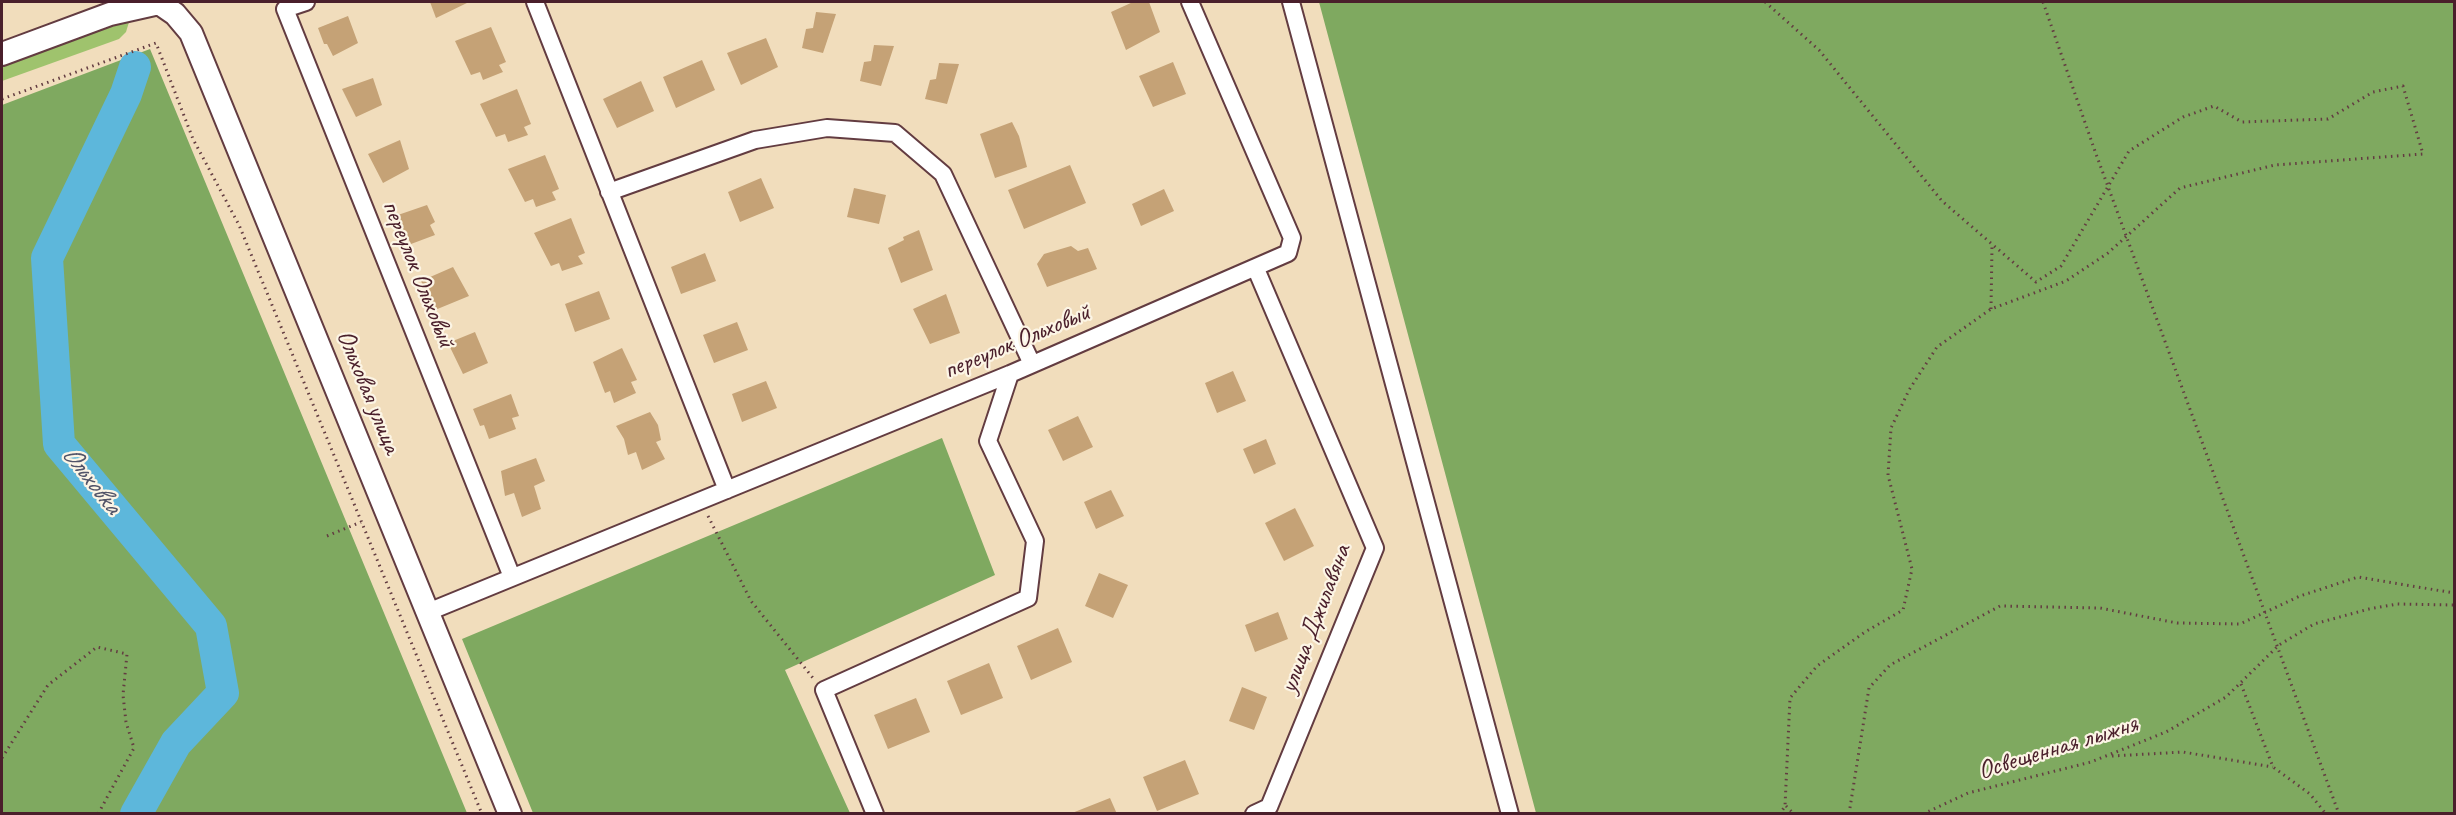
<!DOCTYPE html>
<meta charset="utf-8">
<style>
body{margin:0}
#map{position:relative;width:2456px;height:815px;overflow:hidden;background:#f1ddbc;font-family:Caveat,sans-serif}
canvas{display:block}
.frame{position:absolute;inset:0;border:3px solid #4a1f2b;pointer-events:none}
</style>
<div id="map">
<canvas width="2456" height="815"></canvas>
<div class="frame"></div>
</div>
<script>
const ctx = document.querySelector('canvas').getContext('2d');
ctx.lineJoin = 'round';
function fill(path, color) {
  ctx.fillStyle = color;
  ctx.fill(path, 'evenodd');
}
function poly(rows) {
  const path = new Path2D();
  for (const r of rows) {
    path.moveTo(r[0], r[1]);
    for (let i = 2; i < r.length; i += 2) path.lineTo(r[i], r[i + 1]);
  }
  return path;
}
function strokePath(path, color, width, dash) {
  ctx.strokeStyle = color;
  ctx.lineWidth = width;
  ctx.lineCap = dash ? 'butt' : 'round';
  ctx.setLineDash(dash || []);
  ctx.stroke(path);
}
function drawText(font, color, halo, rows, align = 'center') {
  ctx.font = font + ' Caveat,sans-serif';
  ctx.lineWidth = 4.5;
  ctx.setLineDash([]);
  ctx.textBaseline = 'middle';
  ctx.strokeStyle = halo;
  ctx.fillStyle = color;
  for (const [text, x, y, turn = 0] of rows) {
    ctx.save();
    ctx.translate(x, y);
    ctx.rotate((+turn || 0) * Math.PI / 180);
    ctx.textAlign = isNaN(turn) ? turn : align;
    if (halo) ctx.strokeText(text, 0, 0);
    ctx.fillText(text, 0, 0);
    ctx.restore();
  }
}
const green = poly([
 [126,17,129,22,126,32,119,39,2,81,2,62]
]);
const forest = poly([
 [1319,2,2454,2,2454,813,1536,813],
 [150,49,467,813,2,813,2,105],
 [942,438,995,575,785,670,850,813,533,813,462,639]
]);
const river = poly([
 [135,67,126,94,47,258,59,444,211,626,223,693,176,743,136,814]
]);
const building = poly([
 [430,2,469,2,436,18],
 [1133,2,1149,2,1160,32,1126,50,1111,12],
 [816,12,836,14,823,53,802,48,806,29,813,28],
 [348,16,358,43,333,56,327,44,324,44,318,28],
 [491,27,506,62,499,65,503,72,483,80,480,72,471,75,455,41],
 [766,38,778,67,741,85,727,53],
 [874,45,894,46,881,86,860,81,864,62,871,61],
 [702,60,715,90,676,108,663,77],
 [1173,62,1186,94,1153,107,1139,76],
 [939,63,959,64,947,104,925,99,930,80,936,79],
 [373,78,382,105,356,117,342,89],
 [641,81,654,111,617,128,603,99],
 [517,89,531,124,524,127,528,135,508,142,505,134,496,137,480,104],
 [1012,122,1019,136,1027,167,995,178,980,134],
 [400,140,409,169,383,183,368,154],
 [545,155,559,189,552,192,556,200,536,207,533,199,525,202,508,169],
 [1070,165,1086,203,1024,229,1008,190],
 [761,178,774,208,740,222,728,192],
 [854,188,886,195,879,224,847,217],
 [1164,189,1174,211,1141,226,1132,204],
 [427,205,435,222,430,225,435,235,411,244,406,234,401,234,395,216],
 [571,218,585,253,578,256,583,264,562,271,559,263,551,266,534,233],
 [919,230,933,270,901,283,888,248,904,240,903,237],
 [1071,246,1078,251,1088,248,1097,269,1047,287,1037,264,1044,254],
 [705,253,716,281,681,294,671,267],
 [453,267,469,296,435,310,421,281],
 [599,291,610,319,575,332,565,304],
 [946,294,960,333,930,344,913,309],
 [737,322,748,350,714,363,703,335],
 [475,332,488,363,463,374,448,343],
 [622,348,637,380,631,382,636,393,614,403,610,391,605,393,593,362],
 [1233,371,1246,401,1217,413,1205,383],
 [766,381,777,408,742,422,732,394],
 [511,394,519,416,512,418,516,429,489,439,484,425,480,426,473,409],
 [650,412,658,425,661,440,656,442,665,459,642,470,636,452,628,455,624,439,616,426],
 [1078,416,1093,447,1063,461,1048,430],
 [1266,439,1276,464,1254,474,1243,449],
 [536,458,545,481,534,486,541,509,522,517,514,493,505,496,501,471],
 [1111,490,1124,516,1096,529,1084,502],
 [1295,508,1314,546,1284,561,1265,523],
 [1099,573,1128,585,1113,618,1085,606],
 [1278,612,1288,639,1255,652,1245,625],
 [1058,628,1072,662,1031,680,1017,646],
 [989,663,1003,698,961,715,947,681],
 [1242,687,1267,697,1254,730,1229,721],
 [916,698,930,732,888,749,874,715],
 [1185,760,1199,794,1157,811,1143,777],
 [1110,798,1117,814,1072,814,1072,813]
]);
const path = poly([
 [1765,2,1819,50,1942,201,2036,282,2061,266,2129,151,2183,117,2214,106,2242,122,2328,119,2373,92,2403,86,2423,154,2275,165,2180,188,2108,253,2066,281,1991,309,1937,347,1909,390,1891,428,1888,475,1912,569,1903,610,1865,632,1817,666,1790,698,1785,806,1780,814],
 [2043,2,2096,154,2339,814],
 [2,99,156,43,193,139,239,225,482,814],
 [1991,309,1992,246],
 [708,516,751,601,813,678],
 [327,536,361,522],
 [2241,684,2273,767,2310,794,2326,814],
 [2112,756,2183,752,2273,767],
 [2,758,48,685,97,647,127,654,123,695,126,722,134,748,98,814],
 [1786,806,1794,814],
 [1849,814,1869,688,1890,665,2000,606,2100,608,2177,623,2240,624,2300,596,2358,577,2454,593],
 [1923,814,1968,793,2091,762,2166,732,2226,697,2279,645,2314,624,2369,609,2397,604,2454,605]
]);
const minor = poly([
 [306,2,285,9,512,577],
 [535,2,727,490],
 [1291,2,1510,814],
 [609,192,755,140,827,128,895,133,943,174,1032,364],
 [428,612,1010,374,1288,253,1292,238,1190,2],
 [875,814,824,690,1028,598,1035,541,988,441,1010,374],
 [1254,814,1269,807,1375,548,1256,269]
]);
const secondary = poly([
 [2,54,110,14,159,3,175,14,191,33,510,814]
]);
const streetNames = [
 ["переулок Ольховый",418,274,68],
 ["переулок Ольховый",1017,342,-23],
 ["Ольховая улица",368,392,68],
 ["улица Джилавяна",1316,619,-69],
 ["Освещенная лыжня",2058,748,-17]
];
const waterNames = [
 ["Ольховка",91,480,52]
];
fill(green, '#9fc36d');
fill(forest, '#7fa960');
strokePath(river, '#5db7db', 32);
fill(building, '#c5a276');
strokePath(minor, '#633c41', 20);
strokePath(secondary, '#633c41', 26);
strokePath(path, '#633c41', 3, [1.5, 4.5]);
strokePath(minor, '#fff', 16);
strokePath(secondary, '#fff', 22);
drawText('26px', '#4a1f2b', '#fcf5e5', streetNames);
drawText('italic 27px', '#515469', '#fcf5e5', waterNames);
</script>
